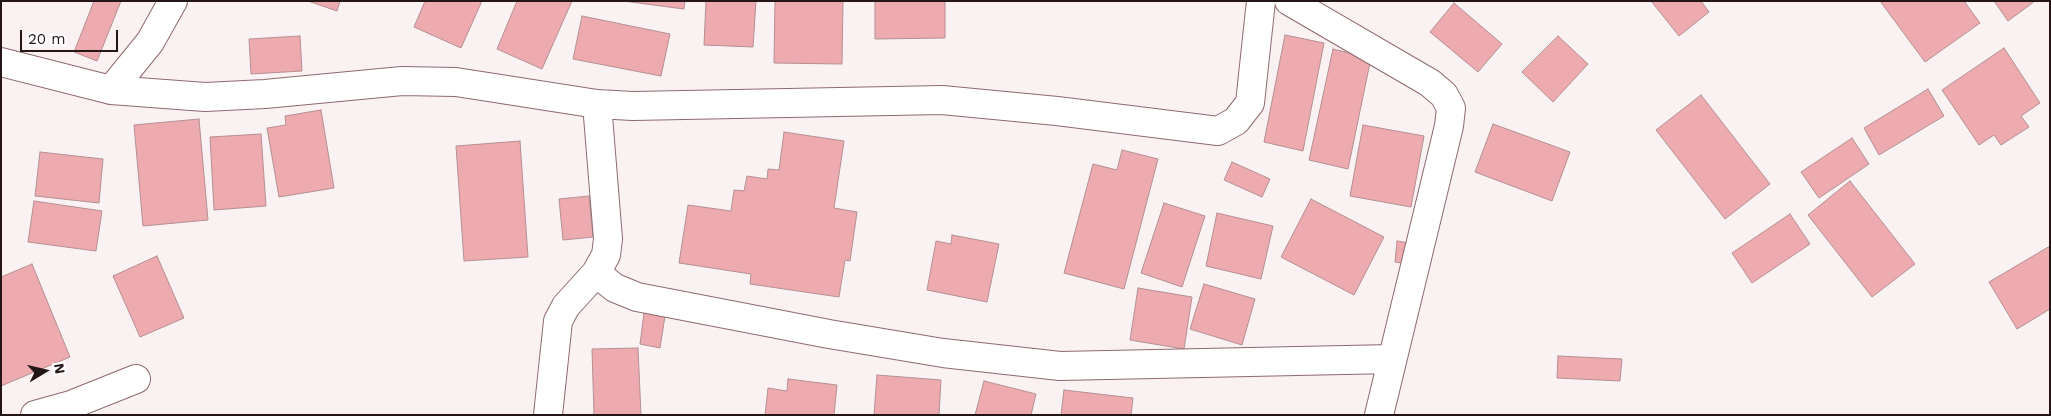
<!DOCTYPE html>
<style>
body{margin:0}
#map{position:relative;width:2051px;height:416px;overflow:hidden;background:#faf2f2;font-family:"Work Sans",sans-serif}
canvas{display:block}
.frame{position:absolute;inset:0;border:2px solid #241617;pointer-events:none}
.north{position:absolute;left:20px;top:346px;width:50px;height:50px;-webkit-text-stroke:4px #fff;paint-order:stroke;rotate:81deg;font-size:14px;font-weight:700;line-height:20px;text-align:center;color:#241617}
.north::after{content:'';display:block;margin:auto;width:18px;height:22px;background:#241617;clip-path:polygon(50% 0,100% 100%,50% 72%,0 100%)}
.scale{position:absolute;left:20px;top:30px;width:98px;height:22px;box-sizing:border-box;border:2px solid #241617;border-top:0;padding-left:6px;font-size:15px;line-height:18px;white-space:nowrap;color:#241617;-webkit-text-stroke:4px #fff;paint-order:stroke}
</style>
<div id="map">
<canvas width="2051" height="416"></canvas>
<div class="frame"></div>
<div class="north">N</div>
<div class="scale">20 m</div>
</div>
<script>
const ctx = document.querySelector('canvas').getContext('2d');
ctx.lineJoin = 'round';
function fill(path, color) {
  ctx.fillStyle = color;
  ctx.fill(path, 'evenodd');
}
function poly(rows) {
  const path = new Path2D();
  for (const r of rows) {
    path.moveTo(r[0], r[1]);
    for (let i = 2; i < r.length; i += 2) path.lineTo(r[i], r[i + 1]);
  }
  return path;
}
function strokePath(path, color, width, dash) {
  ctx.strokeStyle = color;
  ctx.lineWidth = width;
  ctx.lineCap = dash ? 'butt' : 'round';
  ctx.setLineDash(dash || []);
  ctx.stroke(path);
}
const building = poly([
 [94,1,121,1,97,61,74,52,94,1],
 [308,1,340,1,337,11,308,1],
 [425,1,482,1,461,48,414,27,425,1],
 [517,1,572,1,542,69,497,49,517,1],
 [623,1,685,1,684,9,623,1],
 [706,1,756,1,753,47,704,45,706,1],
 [775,1,843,1,842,64,774,63,775,1],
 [875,1,945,1,945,38,875,39,875,1],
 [1651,1,1701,1,1709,12,1679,36,1651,1],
 [1880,1,1964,1,1980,23,1925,62,1880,1],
 [1994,1,2035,1,2008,21,1994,1],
 [1454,3,1502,44,1478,72,1430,32,1454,3],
 [582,16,670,34,661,76,573,59,582,16],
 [1285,35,1324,43,1303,151,1264,142,1285,35],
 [300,36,302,71,251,74,249,39,300,36],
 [1558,36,1588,64,1553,102,1522,72,1558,36],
 [2004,48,2040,103,2021,116,2029,127,2001,145,1994,135,1979,145,1942,90,2004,48],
 [1333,49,1371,58,1348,169,1309,160,1333,49],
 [1928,89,1944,116,1879,155,1864,128,1928,89],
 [1701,95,1770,184,1725,219,1656,130,1701,95],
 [321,110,334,188,279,197,267,128,286,125,285,116,321,110],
 [199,119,208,220,143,226,134,125,199,119],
 [1493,124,1570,152,1552,201,1475,172,1493,124],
 [1363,125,1424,136,1411,207,1350,196,1363,125],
 [784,132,844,141,834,208,857,212,850,261,845,260,839,297,750,284,751,274,679,263,688,205,731,211,734,190,744,191,747,176,767,179,768,169,779,170,784,132],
 [261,134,266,206,214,210,210,137,261,134],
 [1852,138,1869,164,1819,198,1801,172,1852,138],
 [520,141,528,257,464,261,456,146,520,141],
 [1122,150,1158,159,1124,289,1064,273,1093,164,1117,170,1122,150],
 [40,152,103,159,99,203,35,196,40,152],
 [1232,162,1270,179,1262,197,1224,180,1232,162],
 [1850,181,1915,264,1872,297,1808,215,1850,181],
 [589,196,593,237,563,240,559,199,589,196],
 [1311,199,1384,237,1354,295,1281,257,1311,199],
 [34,201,102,211,96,251,28,242,34,201],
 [1164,203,1205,216,1182,287,1141,273,1164,203],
 [1217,213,1273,226,1261,279,1206,266,1217,213],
 [1790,214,1810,244,1752,283,1732,253,1790,214],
 [952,235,999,244,987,302,927,290,936,241,951,244,952,235],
 [1397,241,1416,244,1413,265,1395,262,1397,241],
 [2050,246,2050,309,2017,329,1989,282,2050,246],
 [157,256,184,318,140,337,113,276,157,256],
 [32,264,70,357,1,386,1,277,32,264],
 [1204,284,1255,299,1242,345,1190,329,1204,284],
 [1138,288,1192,297,1184,349,1130,340,1138,288],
 [644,313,665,316,660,348,640,344,644,313],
 [638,348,641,415,594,415,592,349,638,348],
 [1558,356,1622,359,1620,381,1557,378,1558,356],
 [877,375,941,380,939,415,874,415,877,375],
 [788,379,837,385,834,415,765,415,768,388,787,391,788,379],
 [984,381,1036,394,1031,415,975,415,984,381],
 [1064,390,1133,398,1131,415,1061,415,1064,390]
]);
const street = poly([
 [1289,1,1430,83,1444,95,1451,108,1449,126,1379,415],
 [1,62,111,90,205,97,265,94,402,81,456,82,597,104,633,106,942,100,1057,111,1218,131,1236,121,1250,103,1261,1],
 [111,90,150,42,173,1],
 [596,273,615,288,637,297,829,334,943,353,1060,366,1392,359],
 [35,415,71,405,136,379],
 [548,415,558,321,566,306,596,273,606,255,608,239,597,104]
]);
fill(building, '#edaaaf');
strokePath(building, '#b48f92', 1);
strokePath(street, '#8d6a6d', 30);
strokePath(street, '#fff', 28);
</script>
